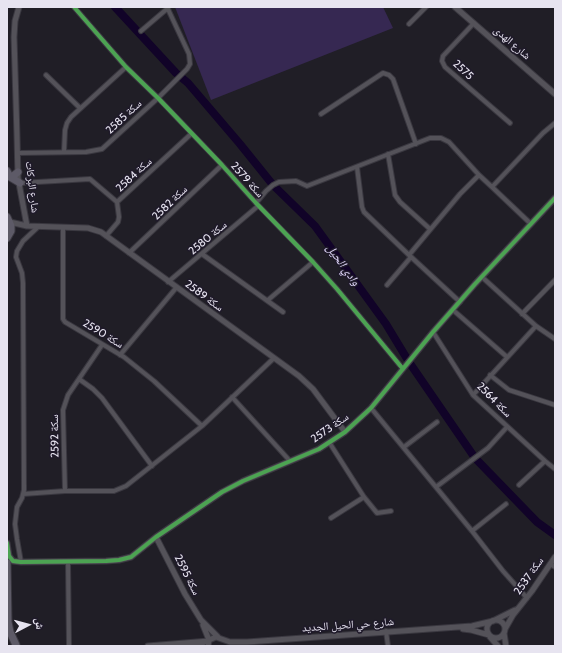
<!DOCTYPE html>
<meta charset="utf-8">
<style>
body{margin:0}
#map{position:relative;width:562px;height:653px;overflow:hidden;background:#201e26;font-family:Cabin,"Noto Naskh Arabic",sans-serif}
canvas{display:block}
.frame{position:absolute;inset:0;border:8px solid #e7e4f0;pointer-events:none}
.north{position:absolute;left:8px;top:605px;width:40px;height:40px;-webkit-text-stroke:3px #1f1a2a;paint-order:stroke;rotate:84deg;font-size:11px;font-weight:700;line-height:16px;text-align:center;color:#e7e4f0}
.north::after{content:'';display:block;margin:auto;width:14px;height:18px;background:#e7e4f0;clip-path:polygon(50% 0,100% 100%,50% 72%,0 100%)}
</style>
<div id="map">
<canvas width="562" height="653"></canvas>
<div class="frame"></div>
<div class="north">ش</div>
</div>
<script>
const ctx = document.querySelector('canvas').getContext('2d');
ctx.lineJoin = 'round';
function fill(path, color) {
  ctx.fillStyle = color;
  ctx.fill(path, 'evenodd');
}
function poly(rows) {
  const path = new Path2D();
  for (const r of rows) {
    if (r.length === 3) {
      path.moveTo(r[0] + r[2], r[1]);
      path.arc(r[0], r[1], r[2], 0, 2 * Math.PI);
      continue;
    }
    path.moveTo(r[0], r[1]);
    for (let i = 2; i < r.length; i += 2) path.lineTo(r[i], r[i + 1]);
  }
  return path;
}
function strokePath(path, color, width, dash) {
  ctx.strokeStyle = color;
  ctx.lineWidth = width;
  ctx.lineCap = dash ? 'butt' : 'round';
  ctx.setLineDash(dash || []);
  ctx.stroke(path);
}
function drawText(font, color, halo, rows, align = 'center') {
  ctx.font = font + ' Cabin,"Noto Naskh Arabic",sans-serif';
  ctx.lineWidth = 3;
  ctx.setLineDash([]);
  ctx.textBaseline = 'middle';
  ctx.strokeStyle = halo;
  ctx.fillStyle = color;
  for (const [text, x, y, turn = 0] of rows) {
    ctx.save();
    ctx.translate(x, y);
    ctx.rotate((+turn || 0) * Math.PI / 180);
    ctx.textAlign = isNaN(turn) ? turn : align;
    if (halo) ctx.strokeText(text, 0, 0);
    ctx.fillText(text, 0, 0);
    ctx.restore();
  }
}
const green = poly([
 [175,7,383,7,393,28,211,100]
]);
const river = poly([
 [115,7,176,73,188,83,240,144,273,185,315,226,386,324,409,362,475,458,537,522,555,535]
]);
const minor = poly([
 [74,7,126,67,158,98,222,165,256,203,313,262,337,289,403,369],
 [474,23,443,56,442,61,445,67,510,123],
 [409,24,426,7],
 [141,31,168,8],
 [46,75,80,108],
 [321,114,383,73,389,75,393,79,416,144],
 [64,152,65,130,67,123,71,117,126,67],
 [18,153,86,152,102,149,158,98,187,69,190,64,189,54,167,7],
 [388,154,395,195,400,202,430,229],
 [357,167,362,207,364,212,409,255,460,302],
 [20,183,90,179,117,202],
 [492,187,543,133,555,123],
 [256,203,266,191,273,185,279,182,296,181,307,186,430,138,441,138,449,142,479,175],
 [63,227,63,319,65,322,124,357,154,381,202,426],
 [106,236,118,222,119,217,117,202,191,134],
 [129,253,222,165],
 [202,254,283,312],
 [409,255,460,194,479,175,492,187,531,224],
 [482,277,536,326,555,339],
 [168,282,258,206],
 [387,285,411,257],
 [268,300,313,262],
 [453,310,507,357],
 [522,314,555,280],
 [433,332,473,395,545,461,555,469],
 [120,355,176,288],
 [490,375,509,390,555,405],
 [79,379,93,389,102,398,152,466],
 [473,395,536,326],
 [232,397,290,461],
 [371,408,472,531,503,571,527,598],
 [329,442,364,497,377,513,391,511],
 [404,447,437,422],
 [519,485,545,461],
 [436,487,488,448,507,427],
 [65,491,63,410,68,395,102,345],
 [23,494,65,491,114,491,126,486,202,426,274,358],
 [331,518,364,497],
 [472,531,506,504],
 [68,561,69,646],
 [21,562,17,539,15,524,17,507,22,498,24,490,23,283,22,273,16,257,17,251,23,241,39,226],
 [550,564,555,567],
 [386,631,388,646]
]);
const tertiary = poly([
 [19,7,15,21,14,37,17,136,18,178,27,226],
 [455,7,555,94],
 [10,222,27,226,88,228,101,232,299,376,313,389,345,432],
 [156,537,185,594,201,620,218,637],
 [7,543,9,556,13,561,21,562,106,561,119,560,131,557,156,537,222,492,243,481,319,449,345,432,371,408,433,332,475,284,555,198],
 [495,620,515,610],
 [496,629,9],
 [203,625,209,640],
 [463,629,471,630,489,635],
 [505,629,513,615,532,591,555,557],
 [504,633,506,646],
 [490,637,498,646],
 [194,643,203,646],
 [148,646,209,641],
 [208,646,209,640,216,637,230,642,247,642,472,626,493,621]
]);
const primary = poly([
 [7,171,10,177,20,183],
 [10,176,13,176,18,172],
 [7,217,11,226,11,231,7,238],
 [7,563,8,622,10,632,16,645]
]);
const cycleway = poly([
 [74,7,126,67,158,98,222,165,256,203,313,262,337,289,403,369],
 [7,543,9,556,13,561,21,562,106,561,119,560,131,557,156,537,222,492,243,481,319,449,345,432,371,408,433,332,475,284,555,198]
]);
const streetNames = [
 ["شارع الهدى",512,43,41],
 ["2575",463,70,43],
 ["سكة 2585",124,117,-43],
 ["سكة 2584",134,175,-43],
 ["سكة 2579",247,180,48],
 ["شارع البركات",32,187,83],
 ["سكة 2582",170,203,-44],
 ["سكة 2580",208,238,-40],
 ["سكة 2589",204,296,36],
 ["سكة 2590",103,334,31],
 ["سكة 2564",494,400,45],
 ["سكة 2573",330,428,-35],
 ["سكة 2592",55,436,-91],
 ["سكة 2595",187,575,63],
 ["سكة 2537",529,576,-55],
 ["شارع حي الحيل الجديد",348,625,-4]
];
const waterNames = [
 ["وادي الحيل",343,265,54]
];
fill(green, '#362852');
strokePath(river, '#110328', 8);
strokePath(minor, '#3a3840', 6);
strokePath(tertiary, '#3a3840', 7);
strokePath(primary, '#3a3840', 9);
strokePath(minor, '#545259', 4);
strokePath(tertiary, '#545259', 5);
strokePath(primary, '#5d5a67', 7);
strokePath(cycleway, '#4ca352', 4);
drawText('11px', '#e7e4f0', '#1f1a2a', streetNames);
drawText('italic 12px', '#e2d9fb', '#1f1a2a', waterNames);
</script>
